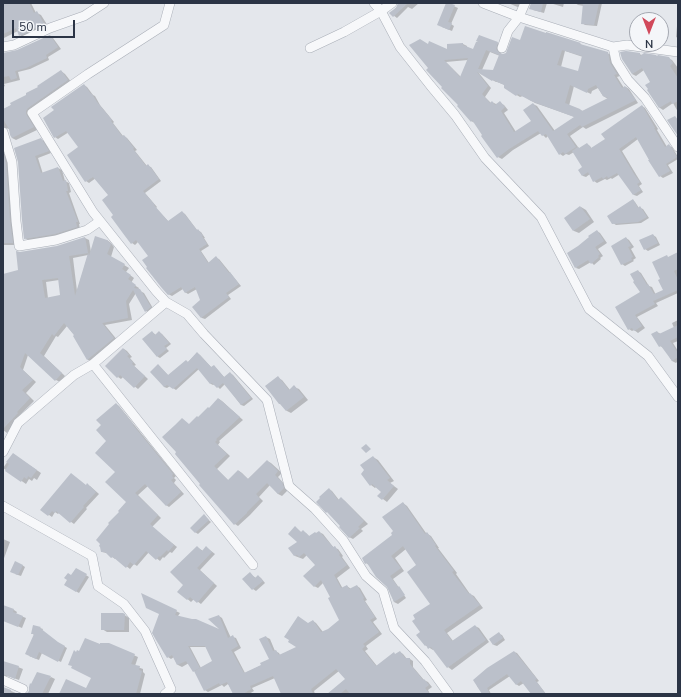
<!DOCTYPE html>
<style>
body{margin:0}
#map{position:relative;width:681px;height:697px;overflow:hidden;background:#e4e7ec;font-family:"Nunito Sans",sans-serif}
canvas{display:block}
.frame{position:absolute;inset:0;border:4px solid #2b3445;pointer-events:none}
.north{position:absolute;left:629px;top:12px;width:40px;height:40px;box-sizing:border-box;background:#f4f6f9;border:1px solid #a4a8b1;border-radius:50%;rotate:180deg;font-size:11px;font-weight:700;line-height:16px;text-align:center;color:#2b3445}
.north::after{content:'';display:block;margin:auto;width:14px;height:18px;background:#d1495b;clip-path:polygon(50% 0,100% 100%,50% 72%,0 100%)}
.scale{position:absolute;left:12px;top:20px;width:63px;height:18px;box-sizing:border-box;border:2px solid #2b3445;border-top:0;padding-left:5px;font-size:12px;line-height:14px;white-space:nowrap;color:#2b3445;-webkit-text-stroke:3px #f4f6f9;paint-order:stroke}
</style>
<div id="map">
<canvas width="681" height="697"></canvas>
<div class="frame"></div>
<div class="north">N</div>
<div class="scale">50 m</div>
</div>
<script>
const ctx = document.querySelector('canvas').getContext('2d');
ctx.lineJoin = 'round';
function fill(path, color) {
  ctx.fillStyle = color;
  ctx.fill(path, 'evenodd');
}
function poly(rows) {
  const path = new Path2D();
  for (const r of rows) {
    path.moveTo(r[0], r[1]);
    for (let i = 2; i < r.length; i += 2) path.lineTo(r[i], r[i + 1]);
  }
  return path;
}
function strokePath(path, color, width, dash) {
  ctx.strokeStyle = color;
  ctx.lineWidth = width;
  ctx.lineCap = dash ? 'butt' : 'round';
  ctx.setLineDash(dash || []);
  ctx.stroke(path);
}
const shadow = poly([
 [3,3,31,3,36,13,37,13,41,15,48,26,24,38,20,35,18,31,4,38,3,38],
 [399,3,419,3,412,9,408,7,397,18,390,13,398,6],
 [447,3,458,8,451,24,454,26,452,31,442,27],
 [508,3,523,3,520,8],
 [532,3,547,3,544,13,533,10],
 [550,3,564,3,563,7],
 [575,3,602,3,597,26,585,25,582,23,584,6,578,5],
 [677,26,678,26,678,38,676,37],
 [661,27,663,28,662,39,661,39],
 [547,33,580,44,584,46,607,53,611,55,614,65,620,76,617,77,624,88,626,87,629,89,638,103,586,129,583,127,570,136,578,147,580,149,587,144,590,146,592,149,606,139,642,106,645,108,658,129,657,130,667,147,669,146,672,147,678,157,678,159,668,165,673,173,663,178,660,176,638,139,622,151,637,176,642,184,639,186,643,192,637,196,634,195,620,174,612,179,611,178,607,180,605,179,597,183,594,181,590,174,586,177,583,176,579,170,583,167,574,152,569,155,566,154,563,156,560,154,548,136,546,138,541,133,513,150,502,159,498,157,475,123,471,121,429,68,429,45,448,50,448,45,463,44,467,46,467,48,474,51,497,43,501,45,500,52,502,55,506,54,520,41],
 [565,51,583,57,579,72,561,67],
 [490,52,500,56,494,71,482,70],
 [468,60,461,77,446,62],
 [478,72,496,82,497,82,505,85,505,88,520,97,523,96,535,103,575,117,555,131,537,106,533,104,533,122,516,132,504,113,508,110,504,105,500,103,496,104,492,102,491,103,485,97,491,88],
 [574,86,591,94,592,91,598,88,603,96,608,99,583,111,569,106],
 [50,36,53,38,61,49,48,57,49,60,30,69,18,72,20,80,4,84,5,86,3,87,3,54,16,52],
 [639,54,642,55,668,58,672,60,678,68,678,112,673,103,663,110,660,108,648,90,651,83,644,70,636,76,632,74],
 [61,71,65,74,72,83,33,110,37,130,16,140,12,138,9,129,6,128,3,130,3,110,40,87],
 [84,85,87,87,93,95,95,96,100,105,114,122,113,123,123,136,124,136,127,138,137,150,135,151,147,166,151,167,161,181,145,193,157,207,156,208,169,222,182,212,185,214,197,230,201,232,205,238,204,238,209,246,201,251,209,263,216,258,219,259,241,286,228,295,231,299,205,319,202,318,193,307,201,301,197,289,188,294,185,292,183,289,172,296,168,294,150,256,138,242,135,245,132,243,115,216,109,195,96,178,89,183,86,181,80,148,69,132,58,139,55,137],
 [40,139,44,141,51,153,38,158,43,174,58,168,62,170,65,181,69,183,71,192,69,193,80,224,79,224,80,229,58,236,28,240,25,238,19,161],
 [3,153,7,155,16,245,3,245],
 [633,200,635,202,639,208,640,208,643,209,649,218,641,223,616,225,613,223],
 [581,207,586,210,594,222,579,233,574,231,565,218],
 [597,231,600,233,607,243,598,249,603,256,600,258,601,259,594,265,591,262,579,269,576,268,590,237],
 [653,235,656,237,660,245,648,251,645,249],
 [85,238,89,240,91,252,107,240,111,243,114,247,111,257,129,268,126,272,134,278,131,283,139,288,138,290,144,293,154,310,150,313,146,311,136,293,129,304,132,320,105,325,118,341,92,362,88,360,74,336,75,336,67,326,58,337,56,336,44,356,65,376,60,382,56,380,28,355,23,370,36,382,26,393,34,401,20,415,7,433,3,430,3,275,19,271,20,253,57,247],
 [88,255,77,291,73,258],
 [59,280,61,296,48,298,46,282],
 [626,238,629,240,634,247,631,249,636,258,633,260,634,261,625,266,622,264],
 [678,253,678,293,656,303,658,306,637,317,645,328,638,333,634,330,632,331,629,329,641,293,638,271,641,273,649,286,652,287,656,295,665,290,669,258],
 [678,320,678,341,673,343,678,351,678,361,676,363,672,361,664,348,660,346,657,332,661,334,674,328,672,323],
 [152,332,156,335,159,332,162,334,171,344,166,348,169,351,160,358,158,357],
 [124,349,127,351,132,357,130,358,136,365,134,366,148,379,138,389,123,377,121,379,118,377],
 [197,353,200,355,212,368,216,368,225,378,230,373,233,375,253,399,244,406,241,405,225,384,220,389,215,384,213,385,211,384,199,369,176,390,170,386,167,388,164,387,158,365,169,376,188,362],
 [278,378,282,380,290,390,294,387,299,389,308,400,291,413,287,411,282,405],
 [219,399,222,401,243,420,219,441,220,442,218,445,230,456,217,469,229,481,239,471,242,473,248,479,267,461,271,463,282,473,278,477,285,485,287,491,282,496,278,494,270,485,259,497,263,501,250,515,238,526,235,524,201,484,190,425,210,409],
 [116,404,119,406,136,427,176,476,174,478,176,480,174,483,184,494,169,507,166,505,148,486,138,495,161,518,152,527,177,547,172,553,170,552,164,558,163,557,160,561,149,552,137,566,134,564,130,569,116,558,115,559,107,553,106,553,102,552,120,512,127,502,116,472,108,441],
 [13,454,41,473,37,480,34,478,32,481,29,479,26,484,3,468],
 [373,457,378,460,394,481,390,483,398,489,387,502,379,496,382,492,376,487,375,488,371,485],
 [86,486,90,486,99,494,86,508,87,509,74,524,59,513,58,514,55,512,52,517,42,510],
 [329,489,332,491,339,500,341,498,345,501,368,524,361,529,363,531,353,539,349,537],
 [403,503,407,506,426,533,431,536,439,548,438,548,457,573,456,574,470,594,474,596,483,608,447,633,453,641,475,626,479,628,489,642,452,670,448,667,434,649,433,650,425,645,421,632,432,604,418,566,406,549,395,558,404,571,393,579,406,598,398,604,394,602,388,586,369,565,366,563,394,535,394,532],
 [204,516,211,522,198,534,195,532],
 [296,528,302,533,303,532,306,533,310,537,319,532,323,534,334,548,338,549,343,556,342,557,350,568,337,578,343,589,347,586,351,589,357,586,360,588,367,600,365,601,377,619,373,622,382,634,366,646,368,649,365,651,377,666,400,652,403,654,407,659,410,659,413,661,413,667,424,680,428,682,432,687,428,690,430,694,329,694,347,679,339,671,314,691,315,694,282,694,275,678,252,688,254,691,249,694,235,694,228,684,224,687,222,685,208,692,205,690,196,672,194,671,189,663,182,667,178,665,174,657,171,659,168,657,160,614,142,595,180,613,178,616,223,632,219,616,222,618,231,638,233,637,236,638,241,648,234,652,245,673,262,665,270,660,266,637,270,639,275,651,279,653,280,655,298,647,308,624,313,621,316,623,323,632,328,630,340,621,331,597,323,583,318,588,314,586,316,565,307,555,303,559,295,556,298,542],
 [190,647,207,647,213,661,201,668],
 [3,539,10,542,3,561],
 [197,547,203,551,206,547,215,554,200,570,217,586,201,604,194,599,191,602,179,592,185,585],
 [22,565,25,567,21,576,15,574],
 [76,569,89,577,79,593,65,585],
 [250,574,256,578,258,576,261,578,265,583,256,591,253,589],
 [3,606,14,610,17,612,16,614,26,618,22,628,3,620],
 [123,614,129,618,129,632,107,632,102,629],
 [40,628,43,629,42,631,60,644,67,648,61,662,42,653,39,660,29,656,34,635,32,633],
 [499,634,502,635,505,640,497,646,494,645,490,640],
 [108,644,138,657,135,666,143,669,143,672,145,674,140,694,87,694,92,678,77,653],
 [514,652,517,653,539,681,537,682,546,694,532,694,524,683,519,686,516,684,510,676,489,690,491,694,483,694,477,686],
 [3,662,18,667,23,669,19,680,11,677,7,676,3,679],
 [51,677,55,679,48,694,28,694],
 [3,687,4,688,18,694,3,694]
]);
const building = poly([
 [3,3,29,3,34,13,37,11,44,24,19,36,16,28,3,34],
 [398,3,408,3,393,17,389,13,396,8],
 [446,3,449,3,455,5,448,22,452,23,449,30,437,25],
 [531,3,543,3,541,12,529,9],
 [583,3,599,3,594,25,581,24],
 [525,26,546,33,546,32,581,43,580,44,608,52,610,63,617,74,614,75,622,88,625,86,636,100,582,127,580,125,567,134,576,147,565,154,563,152,559,155,546,134,542,136,538,131,509,149,497,158,481,136,482,135,472,120,471,122,457,106,458,105,441,88,442,87,426,70,428,68,409,45,420,39,428,44,429,41,447,49,447,44,463,43,463,45,473,49,476,42,478,42,476,41,479,35,498,42,496,49,500,53,503,54,506,53,507,50,512,37,520,40],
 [486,50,499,55,493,70,478,69],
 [562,50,582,56,578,71,557,65],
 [468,58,460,77,444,60],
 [477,72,492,81,493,80,504,85,504,88,516,96,518,94,531,101,574,117,553,131,533,103,523,110,531,121,514,132,501,111,505,107,500,101,495,105,492,101,490,103,482,94,488,86],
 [570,85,587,93,588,89,596,85,603,96,608,98,582,111,580,109,565,103],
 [50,35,58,47,46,55,47,58,26,68,15,71,17,78,11,80,9,76,3,77,3,53,17,50],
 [626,51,640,53,640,56,644,53,656,55,657,56,658,55,669,57,673,63,670,66,678,78,678,101,672,104,671,101,659,108,647,90,648,89,645,85,650,82,642,68,632,74,622,59,620,52],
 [61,70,68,80,28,108,26,111,26,114,34,127,12,138,10,135,9,129,3,119,3,109,11,105,10,103,26,95,26,93,38,87,37,86],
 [84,84,91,94,92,94,97,102,112,120,111,121,122,136,124,135,134,148,133,149,146,166,148,164,159,179,143,191,155,205,154,205,168,221,182,211,197,230,198,229,203,236,202,236,207,244,199,249,208,263,216,256,229,273,230,272,239,284,226,293,229,297,201,318,192,307,200,300,195,287,185,293,181,287,168,295,161,287,146,268,147,267,142,260,148,256,136,240,131,244,122,232,111,217,113,215,102,200,108,195,93,177,85,182,67,155,78,147,66,131,54,138,43,118,54,110,51,107],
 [642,105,655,128,654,128,665,147,669,144,677,157,666,164,670,171,659,177,648,160,649,160,636,137,619,149,634,174,640,182,637,184,641,190,633,195,617,173,608,178,607,176,603,179,602,177,593,182,588,172,582,176,578,170,582,167,572,151,578,147,579,148,587,143,591,148,605,139,601,134],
 [675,116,678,120,678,136,667,120],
 [41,138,49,151,35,156,41,173,58,167,63,181,66,180,68,191,66,191,78,222,76,222,77,227,55,234,24,239,22,220,18,162,14,148],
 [3,153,6,163,10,221,13,243,3,243],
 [633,199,638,208,640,206,647,217,638,222,612,224,607,216],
 [580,206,590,219,573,231,564,218],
 [597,230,604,241,595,247,600,254,598,256,599,257,591,264,588,260,575,268,567,253,578,246,589,237,588,236],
 [653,234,658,243,644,250,639,240],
 [95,236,107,240,111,244,107,254,125,264,122,269,131,275,128,279,136,285,134,288,140,289,151,307,145,312,133,290,126,301,128,318,102,323,114,338,87,360,73,336,74,335,64,323,54,336,52,334,40,353,62,373,55,381,25,353,20,367,33,380,22,390,30,398,17,412,18,413,3,429,3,274,18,270,16,251,20,252,57,246,85,237,88,253,69,256,75,296,88,253,89,256],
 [58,278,60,295,45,298,42,280],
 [626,237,631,246,628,247,633,257,631,258,632,260,621,265,611,246],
 [678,252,678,269,674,271,678,280,678,290,653,301,655,304,635,315,642,326,634,331,632,328,628,330,615,307,640,292,633,282,634,281,630,274,638,270,647,285,648,284,654,294,663,290,658,280,660,279,652,262,667,255,668,257],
 [678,325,678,337,670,341,678,353,678,357,672,361,661,346,659,347,651,334,657,331,659,334],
 [152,331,155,335,159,331,169,343,164,346,167,349,157,357,142,339],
 [123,348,129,355,127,356,133,362,132,364,145,376,134,388,120,375,117,378,105,366],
 [197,352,211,367,214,365,224,377,230,372,251,398,241,405,223,383,217,388,212,383,210,384,197,368,173,389,167,385,164,387,150,372,158,364,168,375,186,360,188,362],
 [278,376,289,390,294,385,304,397,286,411,280,404,279,404,265,386],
 [218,398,240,417,216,439,217,440,215,442,227,454,214,466,228,480,238,470,248,479,267,460,278,471,275,475,282,482,284,488,278,494,267,483,256,494,260,499,247,512,247,513,234,525,199,485,200,484,175,454,176,452,162,437,175,425,182,418,189,424,197,416,198,417,208,407,209,408],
 [116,403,134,425,133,425,173,474,172,476,174,478,171,480,181,492,166,506,145,484,135,493,158,515,150,524,174,545,168,552,167,550,160,557,159,556,156,560,146,551,134,565,130,562,126,568,113,557,111,558,105,552,101,552,100,547,99,546,100,544,96,540,109,524,108,523,119,512,118,511,126,502,105,482,115,472,95,453,106,441,96,430,101,425,96,420],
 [366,444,371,449,366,453,361,448],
 [13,453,37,470,31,478,28,476,27,479,24,477,21,482,5,471,9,464,6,462],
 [373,456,390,478,387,480,394,486,382,500,377,496,381,492,372,484,370,486,361,474,364,470,360,465],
 [71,473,86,485,87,483,96,492,83,506,84,507,70,523,56,511,55,513,52,511,48,516,40,510],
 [329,488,338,500,341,497,364,521,358,527,360,528,349,538,339,527,340,526,327,512,326,513,316,502,320,498,319,497],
 [403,502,425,534,427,532,436,545,435,546,454,571,452,572,469,594,470,593,480,605,444,630,452,641,475,625,486,640,447,668,431,647,428,649,426,645,425,646,416,635,420,632,412,621,415,619,413,615,430,604,407,572,416,565,403,546,391,556,401,568,390,576,398,587,399,586,405,595,394,602,387,587,376,577,367,563,365,564,362,558,392,535,391,533,393,531,382,517],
 [204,514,209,520,195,533,190,528],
 [295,526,301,532,303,530,309,536,315,532,316,533,319,531,333,547,335,546,340,554,339,555,347,565,334,575,341,588,347,585,349,589,357,585,364,598,363,599,375,617,370,620,379,632,363,644,365,646,362,649,376,666,394,652,395,654,400,651,405,658,410,658,410,664,423,680,424,679,429,685,425,688,430,694,350,694,346,689,340,694,327,694,345,679,336,669,311,689,313,694,281,694,273,676,250,686,251,689,243,694,233,694,227,682,220,685,219,683,204,691,194,671,212,661,205,646,188,646,200,668,193,672,186,661,177,665,172,655,167,658,156,640,152,633,159,614,146,608,141,593,177,610,175,615,192,619,196,619,219,629,208,619,219,615,228,638,233,635,238,646,231,650,244,673,261,665,260,663,269,659,259,639,266,636,273,651,276,650,279,655,296,647,288,642,289,640,284,637,298,616,308,623,313,620,321,632,328,629,339,620,328,598,330,597,321,580,314,587,303,576,315,565,304,553,299,557,297,555,294,556,288,548,297,542,288,534],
 [197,546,202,551,206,546,212,552,197,568,214,583,197,603,190,597,187,600,177,592,183,585,170,572],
 [15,561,23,565,18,575,10,572],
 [76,568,87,574,76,592,64,585,67,580,64,578,68,573,71,575],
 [250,572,255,578,258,575,263,581,252,590,242,579],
 [3,605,14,609,13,612,23,616,18,627,3,621],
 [101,613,123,613,125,614,124,630,101,630],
 [33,625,41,627,40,628,58,642,65,646,58,662,39,652,36,659,25,654,34,634,31,634],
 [499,632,503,638,493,645,489,639],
 [85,638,100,644,100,643,109,643,135,654,131,664,140,666,139,670,142,671,136,694,59,694,66,679,86,688,91,678,71,668,72,666,68,665,74,650,76,652,77,650,79,651],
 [514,651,537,679,535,680,546,694,531,694,521,681,516,685,507,674,487,688,490,694,482,694,473,680,487,668],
 [3,661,19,666,15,679,3,674],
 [37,672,51,676,42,694,26,694,29,691,29,687,30,683,31,684],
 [3,687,11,690,10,694,3,694]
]);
const minor = poly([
 [374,3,381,11,400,47,430,85,455,115,485,158,541,217,589,309,648,356,678,397],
 [483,3,519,17,613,47,627,45,678,52],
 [3,47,14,45,50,28,84,16,104,3],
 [613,47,616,61,628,80,645,98,678,147],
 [310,48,344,32,381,11,392,3],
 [502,48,508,31,519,17,525,3],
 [3,132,12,162,16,221,19,246,56,240,87,230,100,221],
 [166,302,187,314,204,334,267,400,289,486,315,509,343,540,366,576,383,591,394,628,425,661,449,694],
 [93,364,253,565],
 [3,452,18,423,74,375,93,364,166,302,156,291,93,212,32,113,88,74,164,25,170,3],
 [3,506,92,556,98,586,124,604,145,631,171,689,165,694],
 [3,680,23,689]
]);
fill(shadow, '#0003');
fill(building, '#bbc0ca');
strokePath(minor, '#a9aeb7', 10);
strokePath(minor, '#f7f8fa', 9);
</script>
